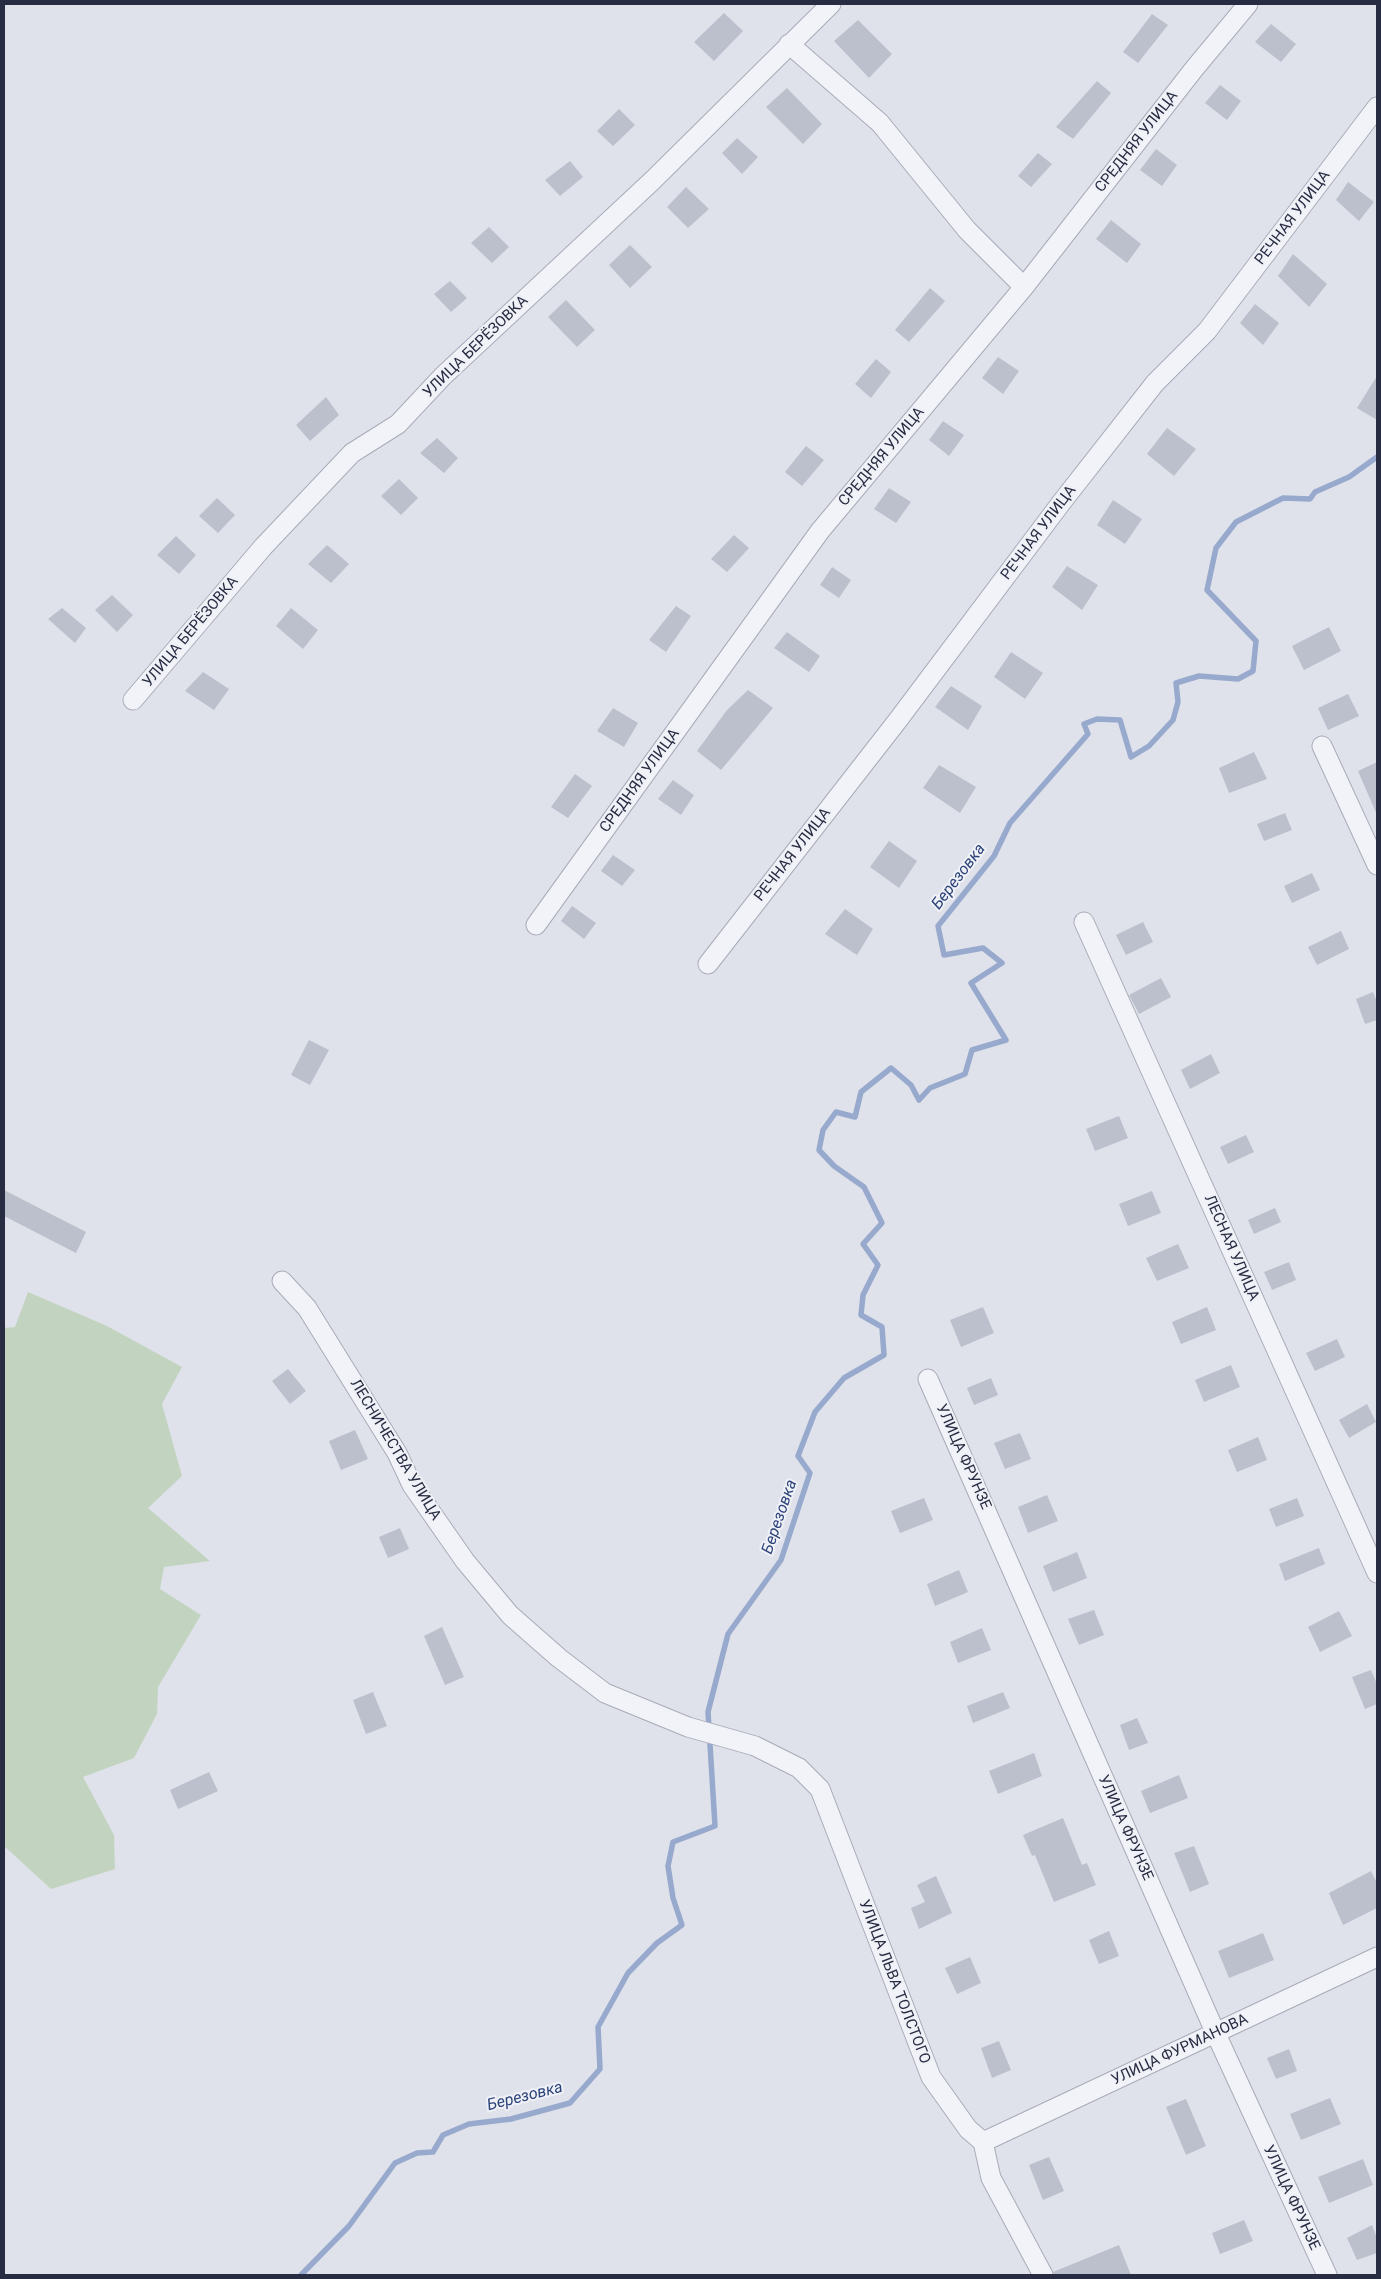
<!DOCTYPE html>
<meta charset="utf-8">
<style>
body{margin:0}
#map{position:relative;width:1381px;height:2279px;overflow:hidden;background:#dfe2ea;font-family:Roboto,sans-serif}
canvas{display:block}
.frame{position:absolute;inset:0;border:5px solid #272c42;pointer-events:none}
</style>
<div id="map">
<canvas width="1381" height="2279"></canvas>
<div class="frame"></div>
</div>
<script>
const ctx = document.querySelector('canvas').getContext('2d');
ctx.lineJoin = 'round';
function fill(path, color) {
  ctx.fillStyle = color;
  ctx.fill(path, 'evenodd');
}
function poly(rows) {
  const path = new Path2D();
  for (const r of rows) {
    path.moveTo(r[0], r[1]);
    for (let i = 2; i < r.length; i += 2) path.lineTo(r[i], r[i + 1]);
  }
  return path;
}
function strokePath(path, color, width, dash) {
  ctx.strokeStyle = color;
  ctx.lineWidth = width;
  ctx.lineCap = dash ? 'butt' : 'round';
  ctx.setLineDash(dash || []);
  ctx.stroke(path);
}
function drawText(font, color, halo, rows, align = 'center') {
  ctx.font = font + ' Roboto,sans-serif';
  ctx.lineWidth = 4;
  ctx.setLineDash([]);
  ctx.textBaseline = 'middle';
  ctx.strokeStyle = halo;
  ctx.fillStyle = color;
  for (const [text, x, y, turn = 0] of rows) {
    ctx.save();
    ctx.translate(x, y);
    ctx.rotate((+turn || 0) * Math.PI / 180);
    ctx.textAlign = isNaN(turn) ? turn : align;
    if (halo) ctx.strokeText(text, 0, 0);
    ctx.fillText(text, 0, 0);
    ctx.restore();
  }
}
const green = poly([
 [28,1292,107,1326,182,1367,162,1404,182,1476,148,1508,210,1561,164,1567,160,1589,201,1615,158,1687,157,1714,134,1758,83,1777,114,1835,115,1869,51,1889,4,1846,4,1328,15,1327]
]);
const stream = poly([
 [301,2275,349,2226,395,2163,417,2153,433,2152,443,2135,469,2124,511,2119,570,2103,600,2069,598,2027,628,1973,657,1943,682,1925,673,1898,668,1866,673,1842,715,1826,708,1712,728,1634,781,1560,810,1473,798,1456,815,1412,844,1378,884,1355,882,1327,861,1315,863,1295,878,1265,863,1244,882,1223,864,1187,834,1166,819,1150,823,1130,836,1112,855,1117,861,1092,891,1068,911,1085,919,1100,930,1088,965,1074,972,1050,1006,1040,971,983,1002,963,983,948,944,955,938,926,994,856,1010,823,1088,734,1084,724,1097,719,1120,720,1131,757,1149,746,1173,720,1178,702,1176,683,1199,676,1238,679,1253,671,1256,641,1207,590,1216,548,1236,522,1283,498,1310,499,1315,492,1349,477,1377,457]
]);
const building = poly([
 [724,13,743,31,714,61,694,42],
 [1152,14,1168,25,1138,63,1123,52],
 [858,20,892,54,869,78,834,41],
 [1271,24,1296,44,1281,62,1255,42],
 [1097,81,1111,93,1073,139,1056,127],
 [1220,85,1241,101,1227,120,1205,103],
 [787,88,822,124,803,144,766,107],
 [619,109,635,125,613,146,597,131],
 [737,138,758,157,742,174,722,153],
 [1156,149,1177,165,1162,186,1140,170],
 [1038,153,1052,164,1031,187,1018,176],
 [570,161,583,177,560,196,545,180],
 [1348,182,1374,202,1359,221,1336,200],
 [686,187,709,209,688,228,667,207],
 [1111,220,1141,244,1127,263,1096,239],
 [489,227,509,247,492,263,471,243],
 [630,245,652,267,630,288,609,265],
 [1293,254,1327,284,1309,307,1278,276],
 [450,281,467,298,451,312,434,294],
 [930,288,945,301,909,342,895,330],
 [566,300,595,330,577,347,548,317],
 [1255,304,1279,323,1263,345,1240,323],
 [998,357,1019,371,1003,394,982,378],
 [876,359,891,372,871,398,855,384],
 [1377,376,1377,420,1357,408],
 [326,397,339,415,310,441,296,425],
 [943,421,964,435,949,456,929,440],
 [1167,428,1196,449,1174,476,1147,454],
 [437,438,458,458,444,473,420,453],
 [806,446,824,460,802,486,785,472],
 [399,479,418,498,401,515,381,496],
 [889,488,911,502,896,523,874,509],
 [217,498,235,515,218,533,199,516],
 [1113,500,1142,519,1125,544,1097,525],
 [734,535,749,548,727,572,711,559],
 [176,536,196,555,179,574,157,555],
 [327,545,349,564,331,583,308,564],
 [1067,566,1098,585,1082,610,1052,587],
 [832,567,851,580,839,598,820,585],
 [112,595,133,615,117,632,95,610],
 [676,606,691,616,666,652,649,640],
 [62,608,86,628,75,643,48,619],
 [291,608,318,630,303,649,276,626],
 [1329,627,1341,651,1304,670,1292,646],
 [787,632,820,656,809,672,774,648],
 [1011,652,1043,673,1025,699,994,677],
 [203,672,229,689,214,710,185,691],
 [951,686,982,706,968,730,935,707],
 [748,690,773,708,721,770,697,751,727,710],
 [1348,694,1359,716,1328,730,1318,708],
 [613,708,638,723,624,747,597,731],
 [1254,752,1267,779,1229,793,1219,768],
 [1377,762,1377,815,1358,771],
 [939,765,976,787,960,813,923,788],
 [575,774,592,786,568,818,551,807],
 [673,780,694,795,681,815,658,799],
 [1285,813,1292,830,1264,841,1257,824],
 [889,841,917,861,899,888,870,867],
 [613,855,635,870,622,886,601,871],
 [1312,873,1320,890,1292,903,1284,886],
 [572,906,596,923,584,939,561,921],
 [845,909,873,929,857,955,825,934],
 [1143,922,1153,942,1126,955,1116,935],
 [1341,931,1349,949,1317,965,1308,947],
 [1161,978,1171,997,1139,1014,1129,995],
 [1373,992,1377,1002,1377,1020,1365,1024,1356,999],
 [309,1040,329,1050,310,1085,291,1075],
 [1211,1054,1220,1073,1190,1089,1181,1070],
 [1119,1116,1128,1138,1095,1151,1086,1129],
 [1246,1135,1254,1152,1228,1164,1220,1147],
 [4,1190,86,1232,76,1253,4,1216],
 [1152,1191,1161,1213,1128,1226,1119,1204],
 [1275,1208,1281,1222,1254,1234,1248,1220],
 [1178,1244,1189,1268,1157,1281,1146,1258],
 [1289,1262,1296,1280,1272,1290,1264,1272],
 [983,1307,994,1333,961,1347,950,1320],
 [1207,1307,1216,1330,1181,1344,1172,1322],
 [1337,1339,1345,1357,1315,1371,1306,1353],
 [1231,1365,1240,1387,1204,1402,1195,1380],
 [288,1369,306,1391,290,1404,272,1381],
 [991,1378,998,1395,974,1405,967,1388],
 [1367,1404,1376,1422,1349,1438,1339,1420],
 [355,1430,368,1459,341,1470,329,1441],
 [1020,1433,1031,1459,1005,1469,994,1443],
 [1258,1437,1267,1460,1237,1472,1228,1450],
 [1047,1495,1058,1521,1028,1533,1018,1507],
 [924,1498,933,1520,900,1533,891,1511],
 [1297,1498,1304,1516,1276,1527,1269,1509],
 [400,1528,409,1549,388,1558,379,1537],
 [1319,1548,1325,1564,1285,1581,1279,1564],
 [1077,1552,1087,1578,1053,1592,1043,1566],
 [959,1570,968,1592,935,1606,927,1584],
 [1094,1610,1104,1635,1079,1645,1068,1619],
 [1339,1611,1352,1636,1320,1652,1308,1627],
 [442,1627,464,1677,445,1685,424,1636],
 [982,1628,991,1650,958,1663,950,1642],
 [1371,1670,1377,1684,1377,1704,1365,1709,1352,1677],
 [373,1692,387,1726,366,1734,353,1700],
 [1003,1692,1010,1708,973,1723,967,1706],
 [1137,1718,1148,1743,1129,1750,1120,1725],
 [1034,1753,1042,1776,998,1794,989,1771],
 [209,1772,218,1791,178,1809,170,1790],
 [1179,1775,1188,1798,1150,1813,1141,1791],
 [1063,1818,1082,1865,1087,1863,1096,1885,1054,1902,1035,1855,1032,1856,1023,1835],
 [1194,1846,1209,1884,1190,1892,1174,1853],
 [1371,1871,1377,1883,1377,1908,1343,1925,1329,1893],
 [936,1876,952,1913,919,1929,911,1908,925,1902,917,1885],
 [1109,1931,1119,1956,1099,1964,1089,1940],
 [1263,1933,1274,1960,1229,1978,1218,1951],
 [970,1957,981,1983,957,1994,945,1968],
 [999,2041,1011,2070,992,2078,981,2048],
 [1289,2049,1297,2071,1276,2079,1267,2058],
 [1330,2098,1341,2124,1301,2140,1290,2114],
 [1186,2099,1206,2146,1186,2155,1166,2107],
 [1049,2157,1064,2191,1043,2200,1029,2165],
 [1363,2159,1373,2185,1329,2203,1318,2177],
 [1244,2220,1253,2241,1220,2254,1212,2233],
 [1372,2225,1377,2238,1377,2253,1357,2260,1347,2238],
 [1119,2245,1131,2275,1054,2275,1053,2272]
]);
const minor = poly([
 [789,44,880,123,967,230,1024,287],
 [133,700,263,547,352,453,398,424,443,376,652,181,831,4],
 [1322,746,1377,865],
 [1084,922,1377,1573],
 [536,925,820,531,1024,287,1194,69,1248,4],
 [708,964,898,720,1061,503,1155,383,1207,331,1377,107],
 [282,1281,307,1308,397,1453,412,1485,465,1561,510,1615,559,1658,605,1693,688,1727,755,1746,799,1768,820,1789,931,2077,968,2129,983,2142,991,2178,1043,2275],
 [928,1379,1216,2034,1327,2275],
 [983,2142,1377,1957]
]);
const streetNames = [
 ["СРЕДНЯЯ УЛИЦА",1137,142,-52],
 ["РЕЧНАЯ УЛИЦА",1293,218,-53],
 ["УЛИЦА БЕРЁЗОВКА",476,347,-44],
 ["СРЕДНЯЯ УЛИЦА",882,457,-50],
 ["РЕЧНАЯ УЛИЦА",1039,533,-53],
 ["УЛИЦА БЕРЁЗОВКА",191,632,-50],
 ["СРЕДНЯЯ УЛИЦА",640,781,-54],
 ["РЕЧНАЯ УЛИЦА",793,855,-52],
 ["ЛЕСНАЯ УЛИЦА",1231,1248,66],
 ["ЛЕСНИЧЕСТВА УЛИЦА",395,1450,59],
 ["УЛИЦА ФРУНЗЕ",963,1457,66],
 ["УЛИЦА ФРУНЗЕ",1125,1828,66],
 ["УЛИЦА ЛЬВА ТОЛСТОГО",894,1982,69],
 ["УЛИЦА ФУРМАНОВА",1180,2050,-25],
 ["УЛИЦА ФРУНЗЕ",1291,2198,65]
];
const waterNames = [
 ["Березовка",959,877,-53],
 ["Березовка",780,1517,-71],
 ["Березовка",525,2097,-14]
];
fill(green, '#c2d4c0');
strokePath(stream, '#97a9cd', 5.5);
fill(building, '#bcc0cd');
strokePath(minor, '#a8abb8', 21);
strokePath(minor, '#f2f3f8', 19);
drawText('15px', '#272c42', '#eff1f7', streetNames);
drawText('italic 16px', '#2d447a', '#eff1f7', waterNames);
</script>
